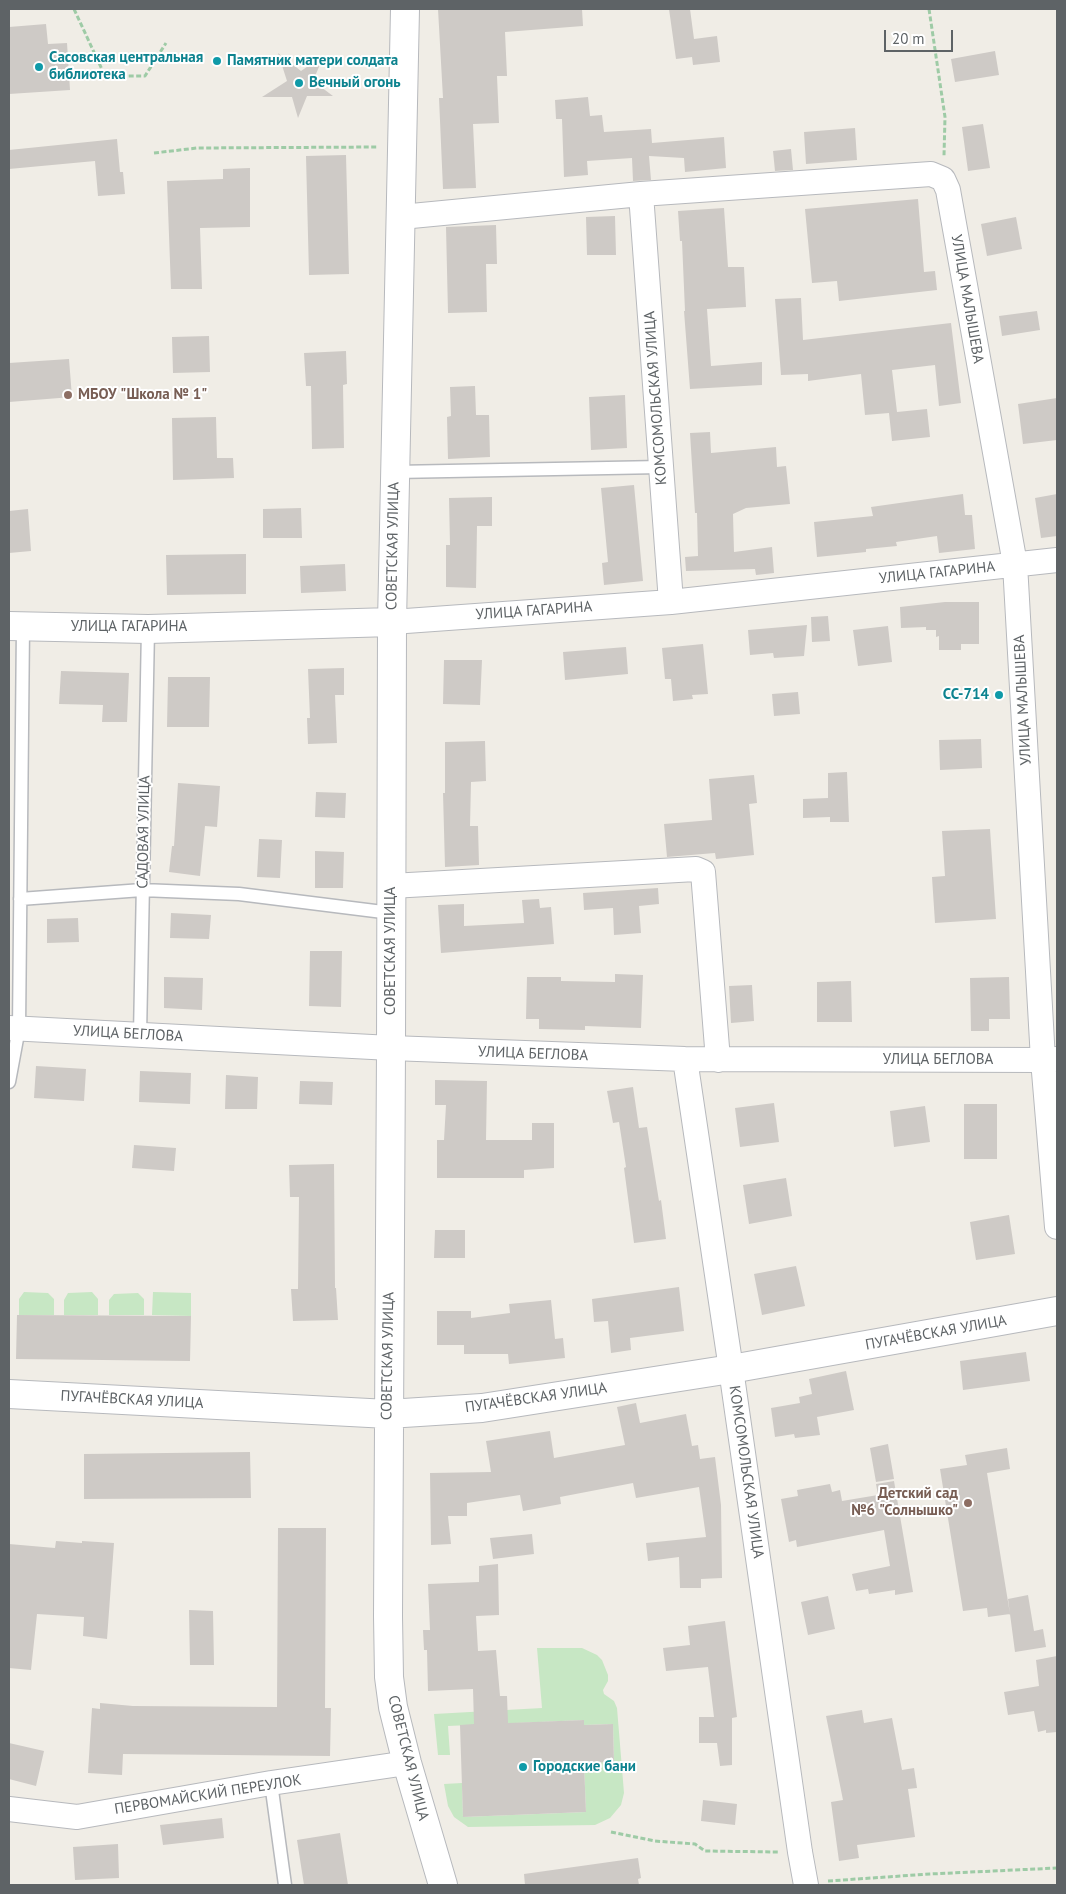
<!DOCTYPE html>
<meta charset="utf-8">
<style>
body{margin:0}
#map{position:relative;width:1066px;height:1894px;overflow:hidden;background:#f0ede6;font-family:"PT Sans",sans-serif}
canvas{display:block}
.frame{position:absolute;inset:0;border:10px solid #5e6366;pointer-events:none}
.scale{position:absolute;left:884px;top:30px;width:69px;height:22px;box-sizing:border-box;border:2px solid #5e6366;border-top:0;padding-left:6px;font-size:15px;line-height:18px;white-space:nowrap;color:#5e6366;-webkit-text-stroke:4px #fff;paint-order:stroke}
</style>
<div id="map">
<canvas width="1066" height="1894"></canvas>
<div class="frame"></div>
<div class="scale">20 m</div>
</div>
<script>
const ctx = document.querySelector('canvas').getContext('2d');
ctx.lineJoin = 'round';
function fill(path, color) {
  ctx.fillStyle = color;
  ctx.fill(path, 'evenodd');
}
function poly(rows) {
  const path = new Path2D();
  for (const r of rows) {
    path.moveTo(r[0], r[1]);
    for (let i = 2; i < r.length; i += 2) path.lineTo(r[i], r[i + 1]);
  }
  return path;
}
function strokePath(path, color, width, dash) {
  ctx.strokeStyle = color;
  ctx.lineWidth = width;
  ctx.lineCap = dash ? 'butt' : 'round';
  ctx.setLineDash(dash || []);
  ctx.stroke(path);
}
function drawText(font, color, halo, rows, align = 'center') {
  ctx.font = font + ' "PT Sans",sans-serif';
  ctx.lineWidth = 4;
  ctx.setLineDash([]);
  ctx.textBaseline = 'middle';
  ctx.strokeStyle = halo;
  ctx.fillStyle = color;
  for (const [text, x, y, turn = 0] of rows) {
    ctx.save();
    ctx.translate(x, y);
    ctx.rotate((+turn || 0) * Math.PI / 180);
    ctx.textAlign = isNaN(turn) ? turn : align;
    if (halo) ctx.strokeText(text, 0, 0);
    ctx.fillText(text, 0, 0);
    ctx.restore();
  }
}
const green = poly([
 [24,1292,48,1293,54,1299,54,1315,19,1315,19,1299],
 [92,1292,98,1299,98,1315,64,1315,64,1300,68,1293],
 [153,1292,191,1293,191,1316,152,1315],
 [138,1293,144,1299,144,1315,109,1315,109,1300,114,1294],
 [537,1648,582,1648,597,1655,602,1660,608,1675,608,1681,603,1690,604,1694,614,1701,617,1708,624,1793,621,1805,610,1818,595,1825,468,1827,454,1817,448,1806,444,1784,462,1783,463,1817,586,1812,584,1763,614,1762,613,1724,584,1725,584,1720,448,1726,450,1755,438,1755,434,1714,542,1708]
]);
const building = poly([
 [438,9,582,9,583,26,505,32,507,76,497,76,499,123,473,124,476,188,443,189,439,98,443,98],
 [669,9,690,9,694,39,717,36,720,62,693,65,692,57,676,59],
 [46,24,48,44,67,43,70,90,9,94,9,27],
 [995,51,999,75,955,82,951,59],
 [278,53,301,71,324,55,313,81,333,96,307,96,298,118,292,97,262,97,287,81],
 [588,97,590,116,602,115,604,132,651,129,652,143,724,137,726,168,685,172,684,158,649,156,651,180,633,181,632,158,587,161,588,175,564,177,562,119,556,119,555,100],
 [983,124,990,168,968,171,962,127],
 [855,128,857,160,806,164,804,132],
 [117,139,120,172,123,172,125,194,98,196,95,161,9,169,9,150],
 [791,149,793,170,775,171,773,151],
 [346,155,349,274,309,275,306,156],
 [250,168,250,227,200,228,202,289,171,289,167,181,223,179,223,169],
 [918,199,924,272,935,271,937,290,839,301,837,281,812,283,805,209],
 [724,208,728,267,744,267,746,307,707,309,711,366,762,362,762,385,690,389,684,311,685,311,682,241,680,241,678,211],
 [615,216,616,255,587,255,586,217],
 [1016,217,1022,249,987,256,981,224],
 [496,225,497,264,486,264,487,312,448,313,446,227],
 [801,298,803,340,951,323,961,403,939,406,935,365,892,370,897,412,927,409,930,437,892,441,889,413,865,415,861,374,808,381,808,374,781,375,775,299],
 [1037,311,1040,330,1002,336,999,316],
 [209,336,210,372,173,373,172,337],
 [346,351,347,384,343,385,344,448,312,449,311,386,306,386,304,353],
 [69,359,72,397,9,402,9,363],
 [475,386,476,415,489,415,490,457,448,459,447,417,451,416,450,387],
 [625,395,627,448,591,450,589,397],
 [1057,398,1057,440,1023,444,1018,404],
 [216,417,217,458,233,458,234,478,173,480,172,418],
 [710,432,711,453,776,447,777,467,786,466,790,504,746,508,733,514,734,552,772,547,774,573,756,575,755,569,686,571,685,557,698,556,697,513,695,513,690,433],
 [634,485,643,581,604,585,602,563,608,562,601,488],
 [963,494,965,515,972,515,975,549,939,553,937,536,896,542,897,546,866,549,866,552,817,557,814,522,873,516,871,507],
 [1057,494,1057,536,1041,538,1035,498],
 [492,497,492,526,477,526,476,588,446,587,446,545,450,545,449,498],
 [301,508,302,538,263,538,263,509],
 [28,509,31,551,9,553,9,511],
 [246,554,246,594,167,595,166,555],
 [345,564,346,591,301,593,300,566],
 [945,602,979,602,979,644,961,644,961,650,939,650,939,636,936,637,936,630,926,630,926,627,901,628,900,607],
 [828,616,830,641,812,642,811,617],
 [807,625,804,656,774,658,773,653,750,655,748,630],
 [888,626,892,662,858,666,853,630],
 [703,644,708,694,692,695,693,699,673,701,671,679,665,679,662,648],
 [626,647,628,674,565,680,563,652],
 [444,660,482,660,480,705,443,704],
 [344,668,344,695,335,695,337,743,308,744,307,718,310,718,308,669],
 [61,671,129,673,127,722,102,722,103,705,59,704],
 [168,677,210,677,209,727,167,727],
 [798,692,800,714,774,716,772,694],
 [981,739,982,768,940,770,939,740],
 [485,741,486,781,471,782,470,826,478,826,479,865,445,867,443,793,445,793,445,742],
 [847,772,849,822,830,822,830,817,803,818,803,799,828,798,828,773],
 [754,775,757,803,749,804,754,855,716,859,715,853,667,857,664,824,712,820,709,779],
 [178,783,220,786,217,827,205,826,200,876,169,872,172,846,174,846],
 [316,792,346,793,345,818,315,817],
 [990,829,996,919,935,923,932,877,945,876,942,831],
 [259,839,282,840,280,878,257,877],
 [315,851,344,852,343,888,315,888],
 [658,888,659,904,639,906,641,933,614,935,613,908,584,910,583,893],
 [539,899,540,908,551,907,554,944,441,953,438,905,464,904,464,926,524,923,522,900],
 [171,913,211,915,209,939,170,938],
 [78,918,79,942,47,943,47,919],
 [310,951,342,951,341,1007,309,1006],
 [615,974,643,975,641,1028,585,1026,585,1030,539,1029,539,1019,526,1019,527,977,561,977,561,981,615,982],
 [164,977,203,978,202,1010,164,1008],
 [1009,977,1010,1019,989,1019,989,1031,971,1031,970,978],
 [851,981,852,1022,817,1022,817,982],
 [752,985,754,1021,731,1023,729,986],
 [36,1066,86,1069,84,1101,34,1098],
 [140,1071,191,1073,190,1104,139,1102],
 [226,1075,258,1077,257,1109,225,1109],
 [435,1080,487,1081,486,1140,532,1140,532,1123,554,1123,554,1168,524,1170,524,1178,437,1178,437,1140,444,1140,446,1105,435,1105],
 [300,1081,333,1082,332,1105,299,1104],
 [633,1087,639,1128,647,1127,659,1201,661,1200,666,1239,634,1243,624,1168,626,1167,619,1122,613,1123,607,1091],
 [774,1103,779,1142,740,1147,735,1108],
 [964,1104,997,1104,997,1159,964,1159],
 [925,1106,930,1142,894,1147,890,1111],
 [134,1145,176,1148,174,1171,132,1168],
 [334,1164,335,1288,336,1288,338,1320,293,1321,291,1289,298,1289,299,1197,290,1197,289,1165],
 [786,1178,792,1216,749,1224,743,1185],
 [1009,1215,1015,1254,976,1260,970,1222],
 [435,1230,465,1230,465,1258,434,1258],
 [796,1266,805,1306,762,1315,754,1274],
 [679,1287,684,1331,630,1338,631,1350,611,1353,608,1321,594,1322,592,1299],
 [551,1300,555,1339,563,1338,565,1358,509,1364,508,1354,464,1354,464,1345,437,1345,437,1311,471,1311,471,1318,510,1313,509,1304],
 [17,1315,191,1316,190,1361,16,1359],
 [1026,1352,1030,1381,963,1390,960,1361],
 [846,1371,854,1410,817,1417,820,1435,795,1438,794,1434,775,1437,771,1408,800,1403,799,1397,812,1394,809,1379],
 [636,1403,640,1423,686,1414,692,1446,698,1445,700,1459,715,1457,721,1505,722,1578,701,1579,701,1588,680,1588,679,1557,648,1561,646,1543,706,1537,699,1487,636,1498,633,1483,560,1497,561,1504,523,1511,520,1495,467,1503,467,1516,448,1516,451,1544,431,1545,430,1473,491,1472,486,1441,550,1431,554,1458,625,1445,617,1407],
 [888,1444,894,1479,876,1482,870,1448],
 [1007,1448,1010,1469,987,1473,1010,1614,988,1617,987,1608,963,1611,940,1469,967,1465,965,1455],
 [250,1452,251,1498,84,1499,84,1454],
 [894,1481,913,1592,895,1595,895,1590,869,1594,868,1589,856,1591,852,1574,890,1566,884,1530,797,1547,796,1540,789,1542,781,1499,798,1496,797,1490,830,1484,832,1492,840,1490,842,1501,878,1495,876,1484],
 [278,1528,326,1528,325,1708,331,1708,330,1756,123,1754,122,1775,88,1773,92,1708,100,1709,100,1703,133,1706,277,1707],
 [532,1534,534,1554,493,1559,490,1538],
 [56,1541,82,1543,82,1541,114,1543,107,1639,83,1636,84,1617,37,1614,31,1670,9,1668,9,1544,55,1548],
 [498,1564,499,1615,476,1616,478,1651,496,1650,500,1696,507,1696,508,1723,584,1720,584,1725,613,1724,614,1762,584,1763,586,1812,463,1817,460,1725,474,1724,473,1689,428,1691,427,1650,424,1650,423,1630,430,1630,428,1584,479,1582,479,1566],
 [1028,1595,1034,1631,1043,1629,1046,1647,1015,1652,1008,1599],
 [828,1596,835,1629,808,1635,801,1602],
 [189,1610,213,1611,214,1665,190,1665],
 [725,1621,737,1717,732,1718,732,1765,720,1766,717,1743,699,1743,699,1717,714,1717,708,1667,666,1671,663,1648,690,1645,688,1626],
 [1057,1656,1057,1732,1046,1733,1046,1730,1038,1732,1034,1711,1008,1715,1004,1692,1039,1686,1036,1660],
 [862,1710,864,1723,892,1718,902,1770,914,1768,917,1788,908,1789,915,1837,857,1845,859,1858,839,1861,831,1802,843,1800,826,1716],
 [9,1743,44,1751,36,1786,9,1779],
 [703,1800,737,1804,735,1825,701,1821],
 [222,1818,224,1838,163,1845,160,1825],
 [340,1833,348,1885,304,1885,297,1840],
 [118,1844,119,1878,75,1880,73,1847],
 [638,1858,641,1878,638,1879,639,1885,525,1885,524,1874]
]);
const path = poly([
 [74,9,105,76,145,76,166,43],
 [929,9,945,117,944,156],
 [154,153,197,148,378,147],
 [611,1832,655,1841,695,1844,705,1851,778,1852],
 [828,1881,930,1874,1057,1868]
]);
const service = poly([
 [395,472,661,467],
 [20,899,142,890,239,894,391,913],
 [140,1035,148,629],
 [9,1082,19,1028,23,626],
 [271,1783,285,1885]
]);
const minor = poly([
 [641,194,671,602],
 [401,217,641,194,931,174,943,179,948,190,1015,564,1043,1060,1057,1227],
 [392,622,671,602,1057,560],
 [391,886,696,869,703,872,718,1060],
 [9,1028,391,1048,685,1059,1043,1060,1057,1059],
 [685,1059,731,1369,800,1852,806,1885],
 [9,1809,77,1817,271,1783,407,1763]
]);
const tertiary = poly([
 [405,9,392,622,391,1048,388,1616,389,1677,393,1707,407,1763,443,1885],
 [9,626,148,629,392,622],
 [9,1394,388,1414,482,1408,731,1369,1057,1311]
]);
const markers = [
 [217,61,5,"#0f9aa8"],
 [39,67,5,"#0f9aa8"],
 [299,83,5,"#0f9aa8"],
 [68,395,5,"#8d6e63"],
 [999,695,5,"#0f9aa8"],
 [968,1503,5,"#8d6e63"],
 [523,1767,5,"#0f9aa8"]
];
const cultureNames = [
 ["Сасовская центральная",49,58],
 ["библиотека",49,75],
 ["Памятник матери солдата",227,61],
 ["Вечный огонь",309,83],
 ["СС-714",989,695,"right"],
 ["Городские бани",533,1767]
];
const streetNames = [
 ["УЛИЦА МАЛЫШЕВА",967,299,80],
 ["КОМСОМОЛЬСКАЯ УЛИЦА",656,398,-94],
 ["СОВЕТСКАЯ УЛИЦА",393,546,-89],
 ["УЛИЦА ГАГАРИНА",937,573,-6],
 ["УЛИЦА ГАГАРИНА",534,611,-4],
 ["УЛИЦА ГАГАРИНА",129,627],
 ["УЛИЦА МАЛЫШЕВА",1023,700,-93],
 ["САДОВАЯ УЛИЦА",144,832,-89],
 ["СОВЕТСКАЯ УЛИЦА",391,951,-90],
 ["УЛИЦА БЕГЛОВА",128,1034,3],
 ["УЛИЦА БЕГЛОВА",533,1054,2],
 ["УЛИЦА БЕГЛОВА",938,1060],
 ["ПУГАЧЁВСКАЯ УЛИЦА",936,1333,-10],
 ["СОВЕТСКАЯ УЛИЦА",388,1356,-89],
 ["ПУГАЧЁВСКАЯ УЛИЦА",536,1398,-8],
 ["ПУГАЧЁВСКАЯ УЛИЦА",132,1400,3],
 ["КОМСОМОЛЬСКАЯ УЛИЦА",746,1472,82],
 ["СОВЕТСКАЯ УЛИЦА",408,1758,76],
 ["ПЕРВОМАЙСКИЙ ПЕРЕУЛОК",208,1795,-9]
];
const educationNames = [
 ["МБОУ \"Школа № 1\"",78,395],
 ["Детский сад",958,1494,"right"],
 ["№6 \"Солнышко\"",958,1511,"right"]
];
fill(green, '#c7e7c4');
fill(building, '#cecac6');
strokePath(service, '#b7b9bd', 15);
strokePath(minor, '#b7b9bd', 26);
strokePath(tertiary, '#b7b9bd', 30);
strokePath(path, '#9ecba6', 3, [5, 2.5]);
strokePath(service, '#fff', 12);
strokePath(minor, '#fff', 24);
strokePath(tertiary, '#fff', 28);
for (const [x, y, r, color] of markers) {
  const dot = new Path2D();
  dot.arc(x, y, r, 0, 2 * Math.PI);
  ctx.fillStyle = color;
  ctx.fill(dot);
  strokePath(dot, '#fff', 2);
}
drawText('bold 15px', '#0d838f', '#fff', cultureNames, 'left');
drawText('15px', '#5e6366', '#fff', streetNames);
drawText('bold 15px', '#785e54', '#fff', educationNames, 'left');
</script>
